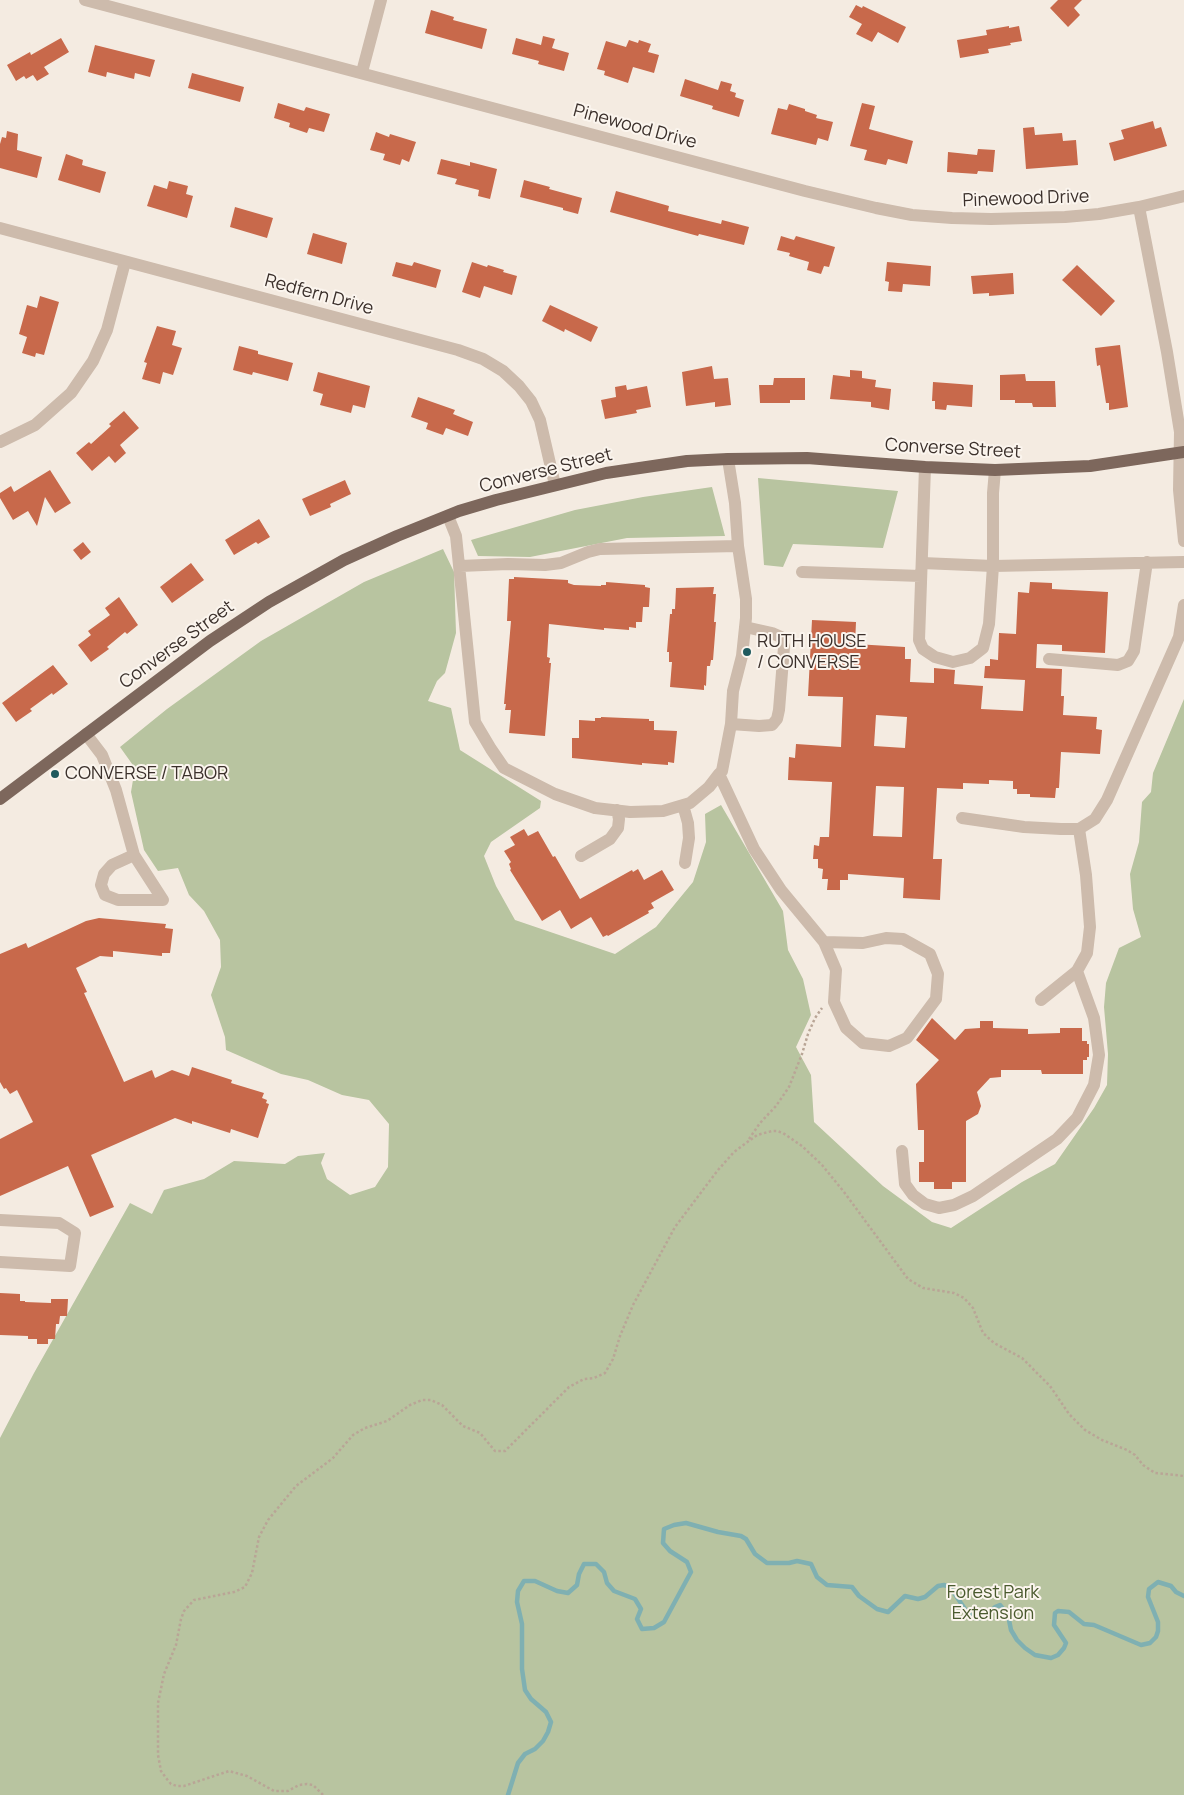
<!DOCTYPE html>
<style>
body{margin:0}
canvas{display:block;background:#f4ebe1}
</style>
<canvas width="1184" height="1795"></canvas>
<script>
const ctx = document.querySelector('canvas').getContext('2d');
ctx.lineJoin = 'round';
function fill(path, color) {
  ctx.fillStyle = color;
  ctx.fill(path, 'evenodd');
}
function poly(rows) {
  const path = new Path2D();
  for (const r of rows) {
    path.moveTo(r[0], r[1]);
    for (let i = 2; i < r.length; i += 2) path.lineTo(r[i], r[i + 1]);
  }
  return path;
}
function strokePath(path, color, width, dash) {
  ctx.strokeStyle = color;
  ctx.lineWidth = width;
  ctx.lineCap = dash ? 'butt' : 'round';
  ctx.setLineDash(dash || []);
  ctx.stroke(path);
}
function drawText(font, color, halo, rows, align = 'center') {
  ctx.font = font + ' Manrope,sans-serif';
  ctx.lineWidth = 4;
  ctx.setLineDash([]);
  ctx.textBaseline = 'middle';
  ctx.strokeStyle = halo;
  ctx.fillStyle = color;
  for (const [text, x, y, turn = 0] of rows) {
    ctx.save();
    ctx.translate(x, y);
    ctx.rotate((+turn || 0) * Math.PI / 180);
    ctx.textAlign = isNaN(turn) ? turn : align;
    if (halo) ctx.strokeText(text, 0, 0);
    ctx.fillText(text, 0, 0);
    ctx.restore();
  }
}
const green = poly([
 [758,478,898,491,883,548,793,544,783,567,764,565],
 [712,487,725,536,627,538,530,557,478,556,471,540,575,510,643,497],
 [443,549,454,572,456,633,445,673,437,681,428,701,451,708,460,750,541,801,540,808,491,842,484,856,496,886,515,920,615,954,656,927,693,882,706,842,705,814,721,805,783,911,788,950,803,979,811,1015,796,1047,811,1075,814,1122,883,1186,932,1222,951,1228,1022,1182,1055,1164,1094,1108,1107,1085,1108,1054,1104,1007,1106,983,1119,948,1141,937,1133,909,1130,874,1139,842,1142,802,1151,792,1153,773,1184,699,1184,1795,0,1795,0,1438,34,1373,130,1203,152,1214,164,1190,204,1179,234,1161,285,1164,298,1156,325,1153,321,1163,327,1179,350,1195,375,1187,388,1167,389,1124,369,1100,342,1095,308,1080,281,1074,226,1050,225,1037,211,995,221,967,220,940,204,911,189,895,178,868,158,871,144,850,131,792,135,768,120,747,167,709,261,641,364,582]
]);
const stream = poly([
 [508,1795,518,1763,525,1754,535,1749,543,1741,548,1732,551,1722,546,1712,531,1699,525,1690,522,1669,522,1624,517,1602,518,1591,524,1581,535,1581,557,1591,568,1593,577,1585,579,1574,584,1564,596,1564,604,1572,607,1583,614,1591,635,1599,641,1609,637,1619,642,1629,654,1628,664,1622,691,1572,687,1562,670,1551,663,1543,664,1529,674,1525,686,1523,718,1532,741,1536,746,1539,755,1554,767,1563,789,1563,797,1561,811,1564,817,1577,827,1585,852,1587,859,1596,877,1609,888,1612,905,1596,918,1599,925,1597,938,1586,944,1585,950,1587,967,1612,975,1618,980,1618,987,1615,995,1607,1000,1605,1008,1615,1011,1630,1017,1640,1025,1648,1035,1655,1051,1658,1058,1655,1064,1648,1066,1643,1054,1625,1055,1613,1058,1611,1069,1612,1084,1624,1094,1625,1141,1645,1150,1643,1156,1637,1158,1631,1158,1622,1148,1597,1149,1589,1158,1582,1171,1586,1176,1592,1184,1596]
]);
const building = poly([
 [1058,0,1082,0,1074,8,1080,15,1068,27,1050,8],
 [856,5,862,8,863,6,906,27,898,43,878,32,872,42,856,34,862,24,849,17],
 [431,10,454,17,453,20,487,29,482,49,425,33],
 [1009,26,1009,28,1019,26,1022,41,1010,43,1011,45,988,49,989,53,960,58,957,40,987,35,986,30],
 [543,36,555,39,552,48,569,53,564,71,538,64,539,61,512,54,516,38,541,45],
 [61,38,69,52,44,67,49,74,37,81,33,75,26,79,24,76,16,81,7,65,30,52,31,55],
 [629,40,638,43,639,40,651,44,648,52,659,55,654,73,633,67,628,83,604,75,605,71,597,69,606,41,626,47],
 [95,45,155,60,150,77,135,73,134,79,107,72,106,77,88,72],
 [192,73,244,87,240,102,188,88],
 [685,79,718,90,721,81,732,84,730,91,736,93,735,97,744,100,739,117,712,109,713,106,680,96],
 [278,103,304,111,306,107,330,114,324,132,309,128,307,133,289,127,290,123,274,118],
 [862,103,875,106,869,129,913,141,907,164,888,159,886,165,864,160,867,150,850,146],
 [789,104,805,109,805,111,817,115,816,118,833,122,828,141,818,138,816,145,771,134,778,108,787,110],
 [1153,121,1155,129,1161,127,1167,146,1114,161,1109,143,1124,139,1121,130],
 [1034,127,1035,135,1062,133,1063,141,1076,140,1078,165,1026,169,1023,128],
 [7,131,18,134,17,150,42,157,37,178,0,168,0,144,2,137,6,138],
 [376,132,389,137,390,134,416,142,409,162,402,159,400,165,383,160,385,154,370,150],
 [978,149,995,150,993,172,978,171,977,174,947,172,948,152,977,155],
 [66,154,83,160,82,165,106,172,100,193,58,180],
 [441,159,470,166,470,162,497,169,490,199,478,196,479,190,455,184,457,179,437,174],
 [524,180,550,187,549,189,582,198,578,214,563,210,563,208,520,197],
 [169,181,188,186,186,194,193,196,187,218,147,206,154,185,167,189],
 [616,191,669,206,668,211,721,224,722,220,749,227,744,245,699,234,698,236,610,212],
 [235,207,273,218,267,238,230,227],
 [313,233,347,243,342,264,307,254],
 [781,236,794,240,796,236,835,247,829,267,824,266,821,274,807,270,809,262,789,256,790,253,777,250],
 [396,262,412,266,414,262,441,270,436,288,392,276],
 [472,262,487,267,488,265,504,270,503,272,517,276,512,295,484,286,480,298,462,292],
 [887,262,931,266,930,286,903,284,902,292,888,291,889,282,885,281],
 [1077,265,1115,301,1101,316,1062,280],
 [1013,273,1014,294,989,296,989,293,973,294,971,276],
 [40,296,59,302,44,355,36,353,35,357,22,353,27,337,19,334,27,305,37,308],
 [550,305,598,327,591,342,565,329,564,332,542,321],
 [157,326,176,331,172,345,182,348,173,375,163,372,160,384,142,379,147,363,144,362],
 [1120,345,1128,407,1109,410,1109,403,1106,403,1100,365,1097,366,1095,348],
 [239,346,258,351,258,354,293,363,288,381,253,372,252,375,233,370],
 [712,366,714,379,728,378,731,405,715,407,715,402,686,406,682,372],
 [850,370,862,371,862,378,876,380,875,387,891,389,889,410,871,407,871,402,830,399,833,375,850,377],
 [318,372,370,386,365,408,353,405,351,413,320,405,323,394,313,391],
 [1025,374,1026,381,1055,381,1056,407,1033,407,1032,403,1015,403,1015,400,1000,400,1000,375],
 [774,378,805,378,805,400,790,400,790,403,760,403,759,385,773,385],
 [933,382,973,385,972,407,947,405,946,410,935,409,935,401,932,401],
 [626,385,627,390,647,386,651,407,636,410,637,413,605,419,601,400,616,397,615,387],
 [418,397,455,410,453,414,473,422,468,436,446,428,443,435,426,429,428,423,411,417],
 [124,411,139,428,120,445,126,453,115,463,109,456,92,471,76,453,89,442,91,444,111,426,109,424],
 [50,470,71,503,55,513,45,497,37,526,28,511,13,520,0,498,0,493,11,486,14,492],
 [345,480,351,494,330,504,331,507,310,516,302,499],
 [259,519,270,537,258,544,256,542,234,555,225,540],
 [83,542,91,552,81,560,73,550],
 [191,563,204,580,172,603,160,587],
 [514,577,568,580,568,583,574,585,601,586,601,585,606,585,606,582,645,585,645,587,650,588,649,607,643,607,642,622,636,622,636,628,629,627,629,630,604,628,604,630,549,624,547,657,550,658,549,663,551,663,545,736,509,733,511,710,505,710,506,704,504,704,511,621,507,621,509,579,514,579],
 [1030,582,1052,583,1052,589,1108,592,1105,653,1062,651,1062,645,1037,644,1036,668,1062,669,1061,696,1064,696,1063,715,1097,717,1096,729,1102,730,1100,754,1061,752,1059,788,1056,788,1055,798,1030,797,1030,794,1017,794,1017,789,1013,789,1013,781,989,780,989,784,963,783,963,789,937,788,933,859,942,859,940,900,903,898,904,878,848,874,848,880,840,880,840,890,827,890,828,879,822,879,823,869,818,868,818,859,813,859,814,845,819,846,820,837,829,837,832,782,788,780,789,757,795,758,796,744,841,747,843,697,808,696,812,620,856,622,855,644,905,647,905,659,911,659,910,682,934,683,934,668,955,670,954,684,983,686,981,709,1023,711,1025,680,984,678,985,666,990,666,990,659,998,660,999,633,1016,634,1018,592,1029,593],
 [876,715,907,717,905,748,874,746],
 [876,786,904,787,902,837,873,836],
 [714,587,713,594,716,594,714,622,716,622,713,660,711,660,710,666,707,666,706,686,704,685,704,690,670,687,672,662,669,662,669,652,667,652,670,614,672,614,672,609,675,609,676,588],
 [119,597,138,625,127,634,125,632,107,647,109,649,91,662,78,645,91,635,88,631,110,615,105,608],
 [53,665,68,684,53,695,52,693,30,709,32,711,16,722,2,703],
 [601,717,649,719,649,721,654,721,654,730,677,731,674,763,668,762,668,765,642,763,642,765,572,758,572,738,579,738,579,720,595,721,595,718,601,718],
 [524,829,528,836,538,831,553,857,555,856,580,899,632,870,633,872,638,869,644,880,662,870,674,890,651,903,654,908,648,911,649,913,608,936,607,935,603,937,591,917,571,929,560,910,542,921,510,870,511,869,509,864,511,862,504,851,515,845,510,837],
 [99,918,166,924,165,928,173,929,170,953,162,953,162,956,113,951,113,957,100,956,76,968,87,992,84,993,124,1082,152,1070,155,1078,172,1070,189,1076,192,1067,232,1080,231,1083,264,1093,262,1098,267,1100,266,1103,269,1104,258,1138,231,1129,230,1133,192,1121,192,1124,175,1118,91,1155,114,1207,90,1217,68,1166,0,1196,0,1139,33,1122,17,1090,10,1094,6,1088,4,1089,0,1082,0,954,26,943,28,948,86,921],
 [932,1018,955,1040,965,1029,980,1028,980,1021,993,1021,993,1028,1028,1029,1028,1034,1060,1033,1060,1028,1082,1028,1082,1041,1087,1041,1087,1044,1089,1044,1089,1057,1087,1057,1087,1060,1083,1060,1083,1074,1042,1074,1041,1070,1001,1070,1001,1077,990,1078,977,1092,981,1106,978,1114,966,1121,966,1182,952,1182,952,1189,934,1189,934,1182,919,1182,919,1162,924,1162,924,1130,918,1130,916,1084,939,1060,916,1040],
 [0,1293,20,1294,20,1301,25,1301,25,1302,51,1303,51,1299,68,1299,67,1316,60,1316,59,1324,56,1324,55,1339,48,1339,48,1344,37,1344,37,1339,28,1339,28,1336,0,1335]
]);
const path = poly([
 [749,1139,760,1123,776,1106,789,1087,802,1054,808,1034,815,1018,822,1008],
 [323,1795,313,1785,307,1784,299,1785,288,1791,274,1791,247,1776,229,1771,184,1786,177,1786,171,1784,166,1778,161,1771,158,1755,158,1703,164,1674,176,1645,181,1619,184,1611,194,1600,234,1592,245,1587,252,1573,259,1537,268,1520,296,1486,333,1458,353,1435,365,1428,387,1421,410,1405,422,1400,431,1400,442,1405,463,1426,480,1433,495,1451,505,1451,569,1387,584,1379,594,1378,605,1373,613,1359,620,1336,633,1305,675,1227,718,1170,734,1152,757,1135,772,1131,777,1131,783,1133,802,1146,822,1165,844,1192,908,1279,923,1288,954,1293,964,1298,973,1308,983,1333,994,1343,1022,1358,1050,1386,1069,1414,1085,1430,1102,1440,1127,1450,1135,1455,1143,1465,1155,1473,1184,1476]
]);
const minor = poly([
 [85,0,805,191,876,208,912,215,952,218,991,219,1065,217,1099,214,1139,207,1184,196],
 [362,72,381,0],
 [1139,207,1167,352,1180,432,1179,490,1184,541],
 [0,228,458,350,483,359,503,371,519,386,531,401,540,420,555,485],
 [0,442,35,425,71,393,93,361,107,330,125,262],
 [925,467,919,640,923,649,935,657,953,662,970,658,983,648,989,624,993,566,993,493,995,470],
 [448,516,456,536,475,722,491,749,504,768,555,794,595,808,630,812,663,811,690,803,709,787,719,774,754,849,781,890,824,942,836,970,834,1002,846,1028,863,1043,889,1046,907,1038,936,999,938,974,930,954,903,939,886,938,863,943,824,942],
 [922,563,993,566,1184,562],
 [460,566,508,564,545,565,561,563,588,552,600,549,738,546],
 [802,572,921,576],
 [1049,659,1118,665,1128,661,1134,651,1147,562],
 [731,724,759,726,772,725,777,719,779,710,784,647,781,637,772,633,745,627],
 [86,734,102,755,116,790,134,855,112,865,104,874,101,885,105,895,118,900,163,900,134,855],
 [719,774,722,771,731,724,733,691,742,656,746,618,746,599,738,546,735,503,728,459],
 [683,805,688,823,689,838,685,863],
 [962,818,1024,827,1061,829,1079,829,1095,819,1107,800,1179,637,1184,605],
 [581,856,610,839,618,828,619,819,617,810],
 [1041,1000,1077,971,1087,953,1090,927,1086,875,1079,829],
 [902,1151,905,1184,913,1195,925,1204,939,1208,954,1205,973,1196,1057,1139,1077,1118,1094,1085,1099,1055,1094,1018,1077,971],
 [0,1220,59,1223,75,1233,70,1266,0,1262]
]);
const major = poly([
 [0,799,210,641,269,602,344,560,397,536,459,511,496,500,606,473,687,461,728,459,807,458,925,467,995,470,1090,466,1184,452]
]);
const markers = [
 [747,652,5,"#1f5a5e"],
 [55,774,5,"#1f5a5e"]
];
const streetNames = [
 ["Pinewood Drive",635,127,15],
 ["Pinewood Drive",1026,199,-2],
 ["Redfern Drive",319,295,15],
 ["Converse Street",953,449,3],
 ["Converse Street",546,471,-14],
 ["Converse Street",177,645,-36]
];
const poiNames = [
 ["RUTH HOUSE",757,642],
 ["/ CONVERSE",757,663],
 ["CONVERSE / TABOR",65,774]
];
const parkNames = [
 ["Forest Park",993,1593],
 ["Extension",993,1614]
];
fill(green, '#b8c4a0');
strokePath(stream, '#7fb0b2', 4.5);
fill(building, '#c8694b');
strokePath(path, '#b9a596', 2.5, [2.5, 2.5]);
strokePath(minor, '#cdbbac', 12);
strokePath(major, '#7d675c', 12);
for (const [x, y, r, color] of markers) {
  const dot = new Path2D();
  dot.arc(x, y, r, 0, 2 * Math.PI);
  ctx.fillStyle = color;
  ctx.fill(dot);
  strokePath(dot, '#fbf5ee', 2);
}
drawText('18px', '#3b302b', '#fbf5ee', streetNames);
drawText('18px', '#3b302b', '#fbf5ee', poiNames, 'left');
drawText('18px', '#4a5a2e', '#fbf5ee', parkNames);
</script>
